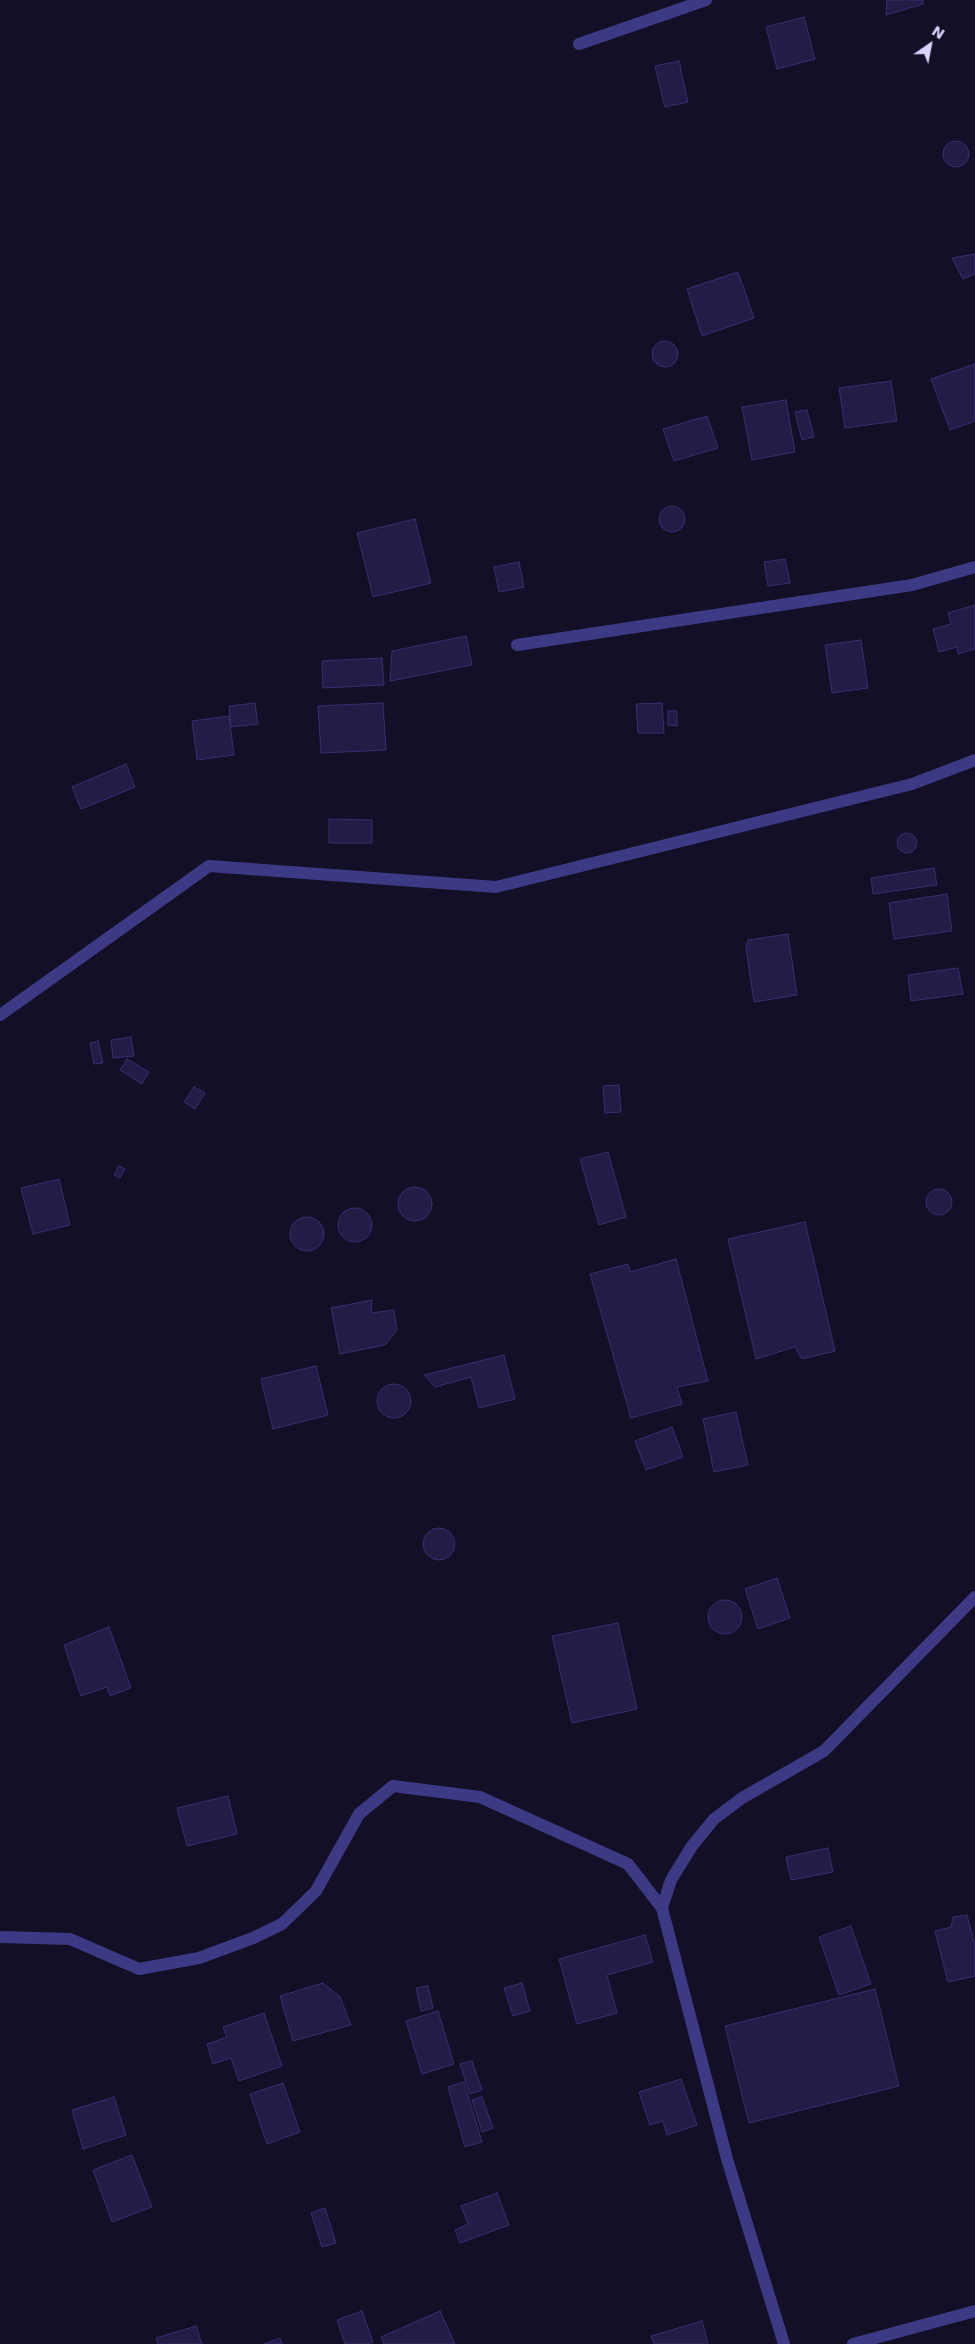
<!DOCTYPE html>
<style>
body{margin:0}
#map{position:relative;width:975px;height:2344px;overflow:hidden;background:#130f26;font-family:"DejaVu Sans",sans-serif}
canvas{display:block}
.north{position:absolute;left:905px;top:20px;width:50px;height:50px;-webkit-text-stroke:4px #130f26;paint-order:stroke;rotate:33deg;font-size:14px;font-weight:700;line-height:20px;text-align:center;color:#d9d4ff}
.north::after{content:'';display:block;margin:auto;width:18px;height:22px;background:#d9d4ff;clip-path:polygon(50% 0,100% 100%,50% 72%,0 100%)}
</style>
<div id="map">
<canvas width="975" height="2344"></canvas>
<div class="north">N</div>
</div>
<script>
const ctx = document.querySelector('canvas').getContext('2d');
ctx.lineJoin = 'round';
function fill(path, color) {
  ctx.fillStyle = color;
  ctx.fill(path, 'evenodd');
}
function poly(rows) {
  const path = new Path2D();
  for (const r of rows) {
    if (r.length === 3) {
      path.moveTo(r[0] + r[2], r[1]);
      path.arc(r[0], r[1], r[2], 0, 2 * Math.PI);
      continue;
    }
    path.moveTo(r[0], r[1]);
    for (let i = 2; i < r.length; i += 2) path.lineTo(r[i], r[i + 1]);
  }
  return path;
}
function strokePath(path, color, width, dash) {
  ctx.strokeStyle = color;
  ctx.lineWidth = width;
  ctx.lineCap = dash ? 'butt' : 'round';
  ctx.setLineDash(dash || []);
  ctx.stroke(path);
}
const building = poly([
 [887,0,923,0,923,4,886,15,887,0],
 [804,17,815,59,777,69,766,27,804,17],
 [679,61,688,102,665,107,655,66,679,61],
 [956,154,13],
 [975,254,975,274,963,279,952,258,975,254],
 [738,272,754,318,702,336,687,289,738,272],
 [665,354,13],
 [975,364,975,421,950,430,931,379,975,364],
 [891,381,897,421,845,428,839,388,891,381],
 [786,400,795,452,752,460,742,407,786,400],
 [807,410,814,437,802,440,795,412,807,410],
 [707,416,718,448,674,461,663,429,707,416],
 [672,519,13],
 [415,519,431,583,373,597,357,533,415,519],
 [785,559,790,583,768,586,764,562,785,559],
 [519,562,524,587,499,592,494,567,519,562],
 [975,605,975,649,958,654,957,647,939,652,933,629,951,624,948,613,975,605],
 [466,636,472,665,390,681,392,651,466,636],
 [861,640,868,688,832,693,825,645,861,640],
 [382,658,384,685,323,688,322,661,382,658],
 [255,703,258,724,231,727,229,706,255,703],
 [383,703,386,750,321,753,318,706,383,703],
 [662,703,664,733,638,733,636,704,662,703],
 [668,711,677,711,677,726,668,725,668,711],
 [229,716,234,755,197,760,192,721,229,716],
 [126,764,135,787,81,809,72,787,126,764],
 [329,819,372,820,372,843,329,843,329,819],
 [907,843,10],
 [934,868,937,885,873,894,871,878,934,868],
 [947,894,952,931,894,939,889,903,947,894],
 [788,934,797,995,754,1002,746,948,748,940,788,934],
 [958,968,963,994,911,1001,908,975,958,968],
 [131,1037,134,1056,113,1058,111,1040,131,1037],
 [98,1041,103,1063,94,1064,90,1043,98,1041],
 [127,1059,149,1072,142,1084,120,1070,127,1059],
 [619,1085,621,1112,605,1113,603,1086,619,1085],
 [194,1087,205,1093,195,1109,184,1102,194,1087],
 [608,1152,626,1217,599,1225,580,1159,608,1152],
 [119,1166,125,1169,120,1178,114,1175,119,1166],
 [59,1179,70,1225,33,1234,21,1188,59,1179],
 [415,1204,17],
 [939,1202,13],
 [355,1225,17],
 [307,1234,17],
 [805,1222,835,1351,802,1359,795,1347,756,1359,728,1239,805,1222],
 [676,1259,708,1381,677,1387,682,1404,631,1418,590,1274,628,1264,630,1272,676,1259],
 [372,1300,371,1313,394,1310,397,1330,385,1345,340,1354,331,1308,372,1300],
 [504,1355,515,1399,479,1408,471,1377,435,1387,424,1375,504,1355],
 [316,1366,328,1415,273,1429,261,1379,316,1366],
 [394,1401,17],
 [736,1412,748,1465,714,1472,703,1419,736,1412],
 [672,1427,683,1457,646,1470,635,1441,672,1427],
 [439,1544,16],
 [777,1578,790,1618,758,1629,745,1589,777,1578],
 [725,1617,17],
 [618,1623,637,1709,572,1723,552,1636,618,1623],
 [109,1627,131,1688,110,1696,107,1687,81,1696,64,1645,109,1627],
 [228,1796,237,1834,187,1846,177,1808,228,1796],
 [828,1848,833,1872,791,1880,786,1857,828,1848],
 [967,1915,975,1945,975,1976,948,1982,935,1931,951,1927,953,1917,967,1915],
 [851,1926,871,1984,839,1995,819,1937,851,1926],
 [645,1935,653,1962,607,1975,617,2013,577,2024,559,1959,645,1935],
 [323,1983,340,1997,351,2025,293,2041,280,1996,323,1983],
 [522,1983,530,2011,513,2016,504,1988,522,1983],
 [428,1986,433,2008,421,2011,416,1988,428,1986],
 [875,1989,899,2086,749,2123,725,2026,875,1989],
 [438,2011,454,2064,422,2074,406,2021,438,2011],
 [264,2013,282,2066,239,2081,231,2058,213,2064,207,2044,227,2037,223,2027,264,2013],
 [472,2061,482,2090,470,2094,460,2064,472,2061],
 [681,2079,697,2125,667,2135,663,2121,650,2125,639,2092,681,2079],
 [464,2082,482,2142,465,2147,448,2087,464,2082],
 [283,2083,300,2132,267,2144,250,2094,283,2083],
 [114,2097,126,2135,83,2149,72,2110,114,2097],
 [482,2097,493,2128,482,2132,472,2100,482,2097],
 [132,2155,152,2207,112,2222,93,2170,132,2155],
 [497,2193,509,2225,460,2243,455,2230,468,2224,461,2206,497,2193],
 [325,2208,336,2243,322,2247,311,2213,325,2208],
 [362,2311,373,2342,367,2344,345,2344,337,2320,362,2311],
 [440,2311,455,2344,384,2344,381,2337,440,2311],
 [702,2321,708,2344,654,2344,651,2336,702,2321],
 [196,2326,202,2344,158,2344,156,2338,196,2326],
 [280,2338,282,2344,264,2344,280,2338]
]);
const minor = poly([
 [579,44,706,0],
 [517,645,912,585,975,567],
 [0,1015,209,866,496,887,912,784,975,760],
 [662,1908,671,1880,692,1846,714,1819,742,1798,824,1751,975,1597],
 [0,1937,70,1939,139,1969,199,1958,253,1938,282,1924,316,1891,359,1814,393,1786,480,1797,628,1864,662,1908,727,2159,784,2344],
 [853,2344,975,2311]
]);
fill(building, '#241b47');
strokePath(building, '#3b2d73', 1);
strokePath(minor, '#3d3a85', 12);
</script>
